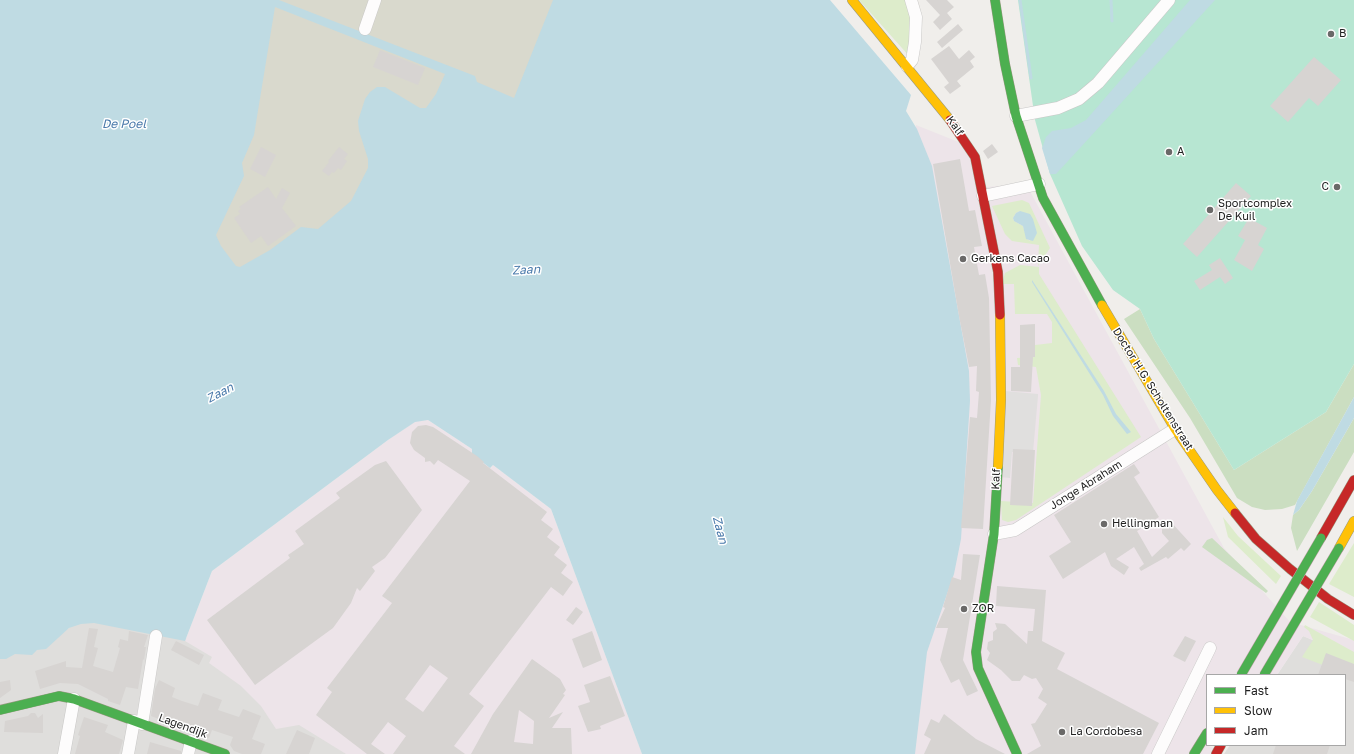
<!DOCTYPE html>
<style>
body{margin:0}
#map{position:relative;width:1354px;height:754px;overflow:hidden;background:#f0eeeb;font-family:"Golos Text",sans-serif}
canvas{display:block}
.legend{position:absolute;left:1206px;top:674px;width:140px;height:72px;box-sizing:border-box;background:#fff;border:1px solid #a7a7a7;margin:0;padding:5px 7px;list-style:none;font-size:12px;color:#222}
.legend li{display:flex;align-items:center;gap:8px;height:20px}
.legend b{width:20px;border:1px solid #a7a7a7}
</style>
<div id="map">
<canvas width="1354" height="754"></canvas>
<ul class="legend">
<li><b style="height:5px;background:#4caf50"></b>Fast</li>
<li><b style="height:5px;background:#ffc107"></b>Slow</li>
<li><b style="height:5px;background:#c62828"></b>Jam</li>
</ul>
</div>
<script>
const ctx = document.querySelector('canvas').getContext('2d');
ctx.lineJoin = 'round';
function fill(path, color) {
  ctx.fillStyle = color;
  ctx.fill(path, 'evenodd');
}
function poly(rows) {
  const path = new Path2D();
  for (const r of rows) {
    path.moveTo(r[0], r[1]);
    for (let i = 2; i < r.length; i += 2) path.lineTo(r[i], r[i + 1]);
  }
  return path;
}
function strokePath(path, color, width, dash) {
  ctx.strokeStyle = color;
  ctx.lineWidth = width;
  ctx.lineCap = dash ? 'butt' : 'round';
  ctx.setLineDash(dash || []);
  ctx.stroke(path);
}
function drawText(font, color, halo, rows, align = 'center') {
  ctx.font = font + ' "Golos Text",sans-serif';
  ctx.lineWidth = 3;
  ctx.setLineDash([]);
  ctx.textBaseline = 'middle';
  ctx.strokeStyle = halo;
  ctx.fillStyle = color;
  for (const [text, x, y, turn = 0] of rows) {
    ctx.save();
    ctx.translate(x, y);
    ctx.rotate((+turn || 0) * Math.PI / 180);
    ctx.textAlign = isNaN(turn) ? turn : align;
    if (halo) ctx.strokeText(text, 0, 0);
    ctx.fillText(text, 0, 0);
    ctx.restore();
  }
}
const residential = poly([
 [99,621,183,637,225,652,347,754,0,754,0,651,32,652,78,622],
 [1303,636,1354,657,1354,754,1224,754,1230,745,1345,745,1345,675,1277,675]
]);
const industrial = poly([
 [916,125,961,143,987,187,1026,184,1224,548,1290,622,1354,640,1354,657,1303,636,1277,675,1207,675,1207,745,1224,754,885,754,916,639],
 [428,420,472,449,491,468,493,465,551,509,642,754,346,754,299,725,276,729,261,706,241,686,209,663,212,657,185,641,212,571,388,440,415,421]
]);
const construction = poly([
 [257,0,556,0,517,105,357,211,237,282,204,240]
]);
const grass = poly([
 [859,0,909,0,912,12,910,57],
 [1022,200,1029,203,1050,248,1038,266,1039,245,1012,241,1005,234,992,206],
 [1020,211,1030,241,1027,239,1023,226,1014,221,1013,218,1016,213],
 [1020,265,1039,267,1039,274,1141,437,1016,520,1008,522,1002,520,1001,501,1033,503,1041,395,1036,367,1018,365,1017,358,1035,357,1035,345,1052,343,1052,322,1047,314,1015,314,1014,284,1002,284,1005,273],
 [1223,517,1238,536,1281,576,1276,584,1228,537],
 [1354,543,1354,597,1329,584],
 [1319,602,1354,625,1354,641,1310,617],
 [1305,625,1354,652,1354,677,1302,657,1313,640,1309,631,1304,627]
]);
const forest = poly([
 [1140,309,1154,339,1234,470,1326,412,1354,364,1354,397,1295,505,1282,509,1265,510,1252,507,1237,498,1190,418,1124,319],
 [1354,418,1354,452,1297,551,1291,528,1293,515,1299,510,1312,491],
 [1212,538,1268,591,1266,593,1202,547,1207,540]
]);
const pitch = poly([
 [1018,0,1354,0,1354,364,1326,412,1234,470,1154,339,1140,309,1113,290,1082,246,1050,174,1035,120]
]);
const parking = poly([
 [1005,391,1038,394,1038,396,1033,452,1012,452,1010,478,1000,477]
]);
const water = poly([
 [0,0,279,0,475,76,477,82,514,98,553,0,830,0,911,95,906,111,917,129,932,166,969,371,970,401,961,539,954,574,927,652,915,754,642,754,551,509,493,465,490,468,472,454,472,449,428,420,415,422,388,440,212,571,185,641,94,623,81,624,69,628,46,649,37,650,32,655,15,654,6,659,0,659],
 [275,7,445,74,436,94,426,108,420,108,385,87,377,87,370,92,365,99,358,121,359,131,368,159,368,168,351,201,318,229,301,227,270,250,240,267,236,266,221,246,216,235,244,176,242,163,254,135],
 [1190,0,1215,0,1080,148,1056,174,1050,174,1042,148,1046,137,1052,131,1071,128,1086,120],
 [1020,211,1030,214,1033,219,1037,233,1033,241,1026,239,1023,226,1014,221,1013,218,1016,213],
 [1032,280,1104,391,1116,414,1131,432,1127,434,1113,416,1103,395,1032,282],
 [1354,397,1354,418,1312,491,1299,510,1293,515,1297,501]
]);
const stream = poly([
 [1020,0,1031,78],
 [1111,0,1112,21]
]);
const building = poly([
 [926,0,947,0,954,7,947,13,952,19,940,30,933,22,940,15],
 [958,24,963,30,942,48,937,42],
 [949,46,959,59,969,50,975,57,970,61,974,67,957,81,961,86,950,94,944,87,949,83,931,59],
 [380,50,425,68,418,85,373,67],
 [1314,57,1341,80,1318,106,1309,98,1288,122,1270,106],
 [992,144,998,152,988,159,983,151],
 [261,147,276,155,265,177,250,169],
 [339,147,348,154,344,159,347,161,341,170,338,168,334,173,332,172,329,176,322,171,329,162,328,161],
 [960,159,969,211,975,210,982,246,974,247,979,275,985,274,989,298,991,400,983,529,961,528,970,417,977,418,979,392,976,391,977,366,969,367,959,316,933,164],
 [1236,183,1251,196,1197,257,1183,244],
 [268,187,276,199,282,188,290,193,282,208,296,226,268,246,261,236,251,243,234,218,240,214,238,211,241,209,239,207],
 [1249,218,1267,228,1258,245,1264,249,1252,271,1234,260,1245,240,1238,236],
 [1220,258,1233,278,1225,284,1220,277,1200,290,1194,281,1212,270,1209,265],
 [1035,324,1035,357,1033,357,1031,392,1011,391,1011,367,1020,367,1020,325],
 [426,425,433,427,477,456,484,462,483,463,547,512,541,520,553,529,547,537,560,547,554,555,567,565,561,573,573,582,563,596,551,587,469,694,484,706,454,746,465,754,393,754,406,736,388,722,371,744,385,754,367,754,316,715,332,692,327,688,392,603,382,596,470,481,438,460,434,465,430,461,425,462,425,458,414,450,410,443,412,432,418,426],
 [430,665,448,678,423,712,405,699],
 [1013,449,1035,450,1032,506,1010,505],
 [386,461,422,510,385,558,372,567,375,571,360,591,357,588,351,603,333,628,255,685,207,620,290,558,288,555,304,544,295,531,340,498,336,493,375,465],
 [1134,464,1140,473,1134,477,1159,517,1137,531,1152,557,1169,541,1162,533,1162,529,1170,521,1191,544,1184,551,1181,548,1168,559,1166,557,1141,571,1139,568,1144,564,1134,547,1116,559,1129,567,1124,575,1111,566,1105,552,1063,579,1049,556,1071,542,1054,515],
 [963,554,980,555,963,660,978,691,967,696,959,679,951,683,940,660,948,628,936,628,945,608,943,607,952,577,961,580],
 [997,586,1046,590,1042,641,1065,653,1057,669,1159,723,1143,754,1027,754,1041,746,1031,724,1035,723,1047,704,1038,698,1043,689,1036,678,1032,679,1024,675,1020,681,1012,681,1001,670,987,660,990,653,987,649,988,642,993,640,993,632,997,629,995,623,1005,624,1027,644,1028,631,1033,631,1035,609,996,606],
 [576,607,583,612,573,625,566,620],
 [89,628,98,629,94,647,98,648,93,666,113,672,120,648,118,647,120,639,128,641,129,631,148,635,144,647,146,647,144,660,143,659,138,689,126,687,120,705,108,701,108,699,78,684,60,683,40,689,35,671,66,661,66,667,82,668],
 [592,631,602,660,583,668,572,639],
 [1185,636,1196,641,1185,662,1173,656],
 [176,641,204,655,199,665,171,650],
 [1326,653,1354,664,1354,682,1345,679,1345,675,1318,675],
 [532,659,560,679,566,690,563,694,565,695,549,718,563,712,552,728,571,728,572,754,471,754,493,714],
 [519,710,534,721,533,744,514,742],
 [610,676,625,716,600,726,601,729,588,732,578,706,590,702,584,685],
 [10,680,11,690,0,698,0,682],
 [159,680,175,688,172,697,182,701,198,706,203,693,222,700,218,710,239,717,243,709,261,716,252,739,265,744,261,754,242,754,234,751,230,745,233,737,212,730,209,738,151,716,155,689],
 [31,713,35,713,38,718,43,714,43,733,4,732,5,721,28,716],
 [944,714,976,739,1005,754,924,754,931,739,924,735,931,719,939,723],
 [84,717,108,725,105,732,123,740,119,754,75,754,80,736,78,735],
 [297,730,315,738,309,754,286,754],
 [150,742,181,751,181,754,147,754],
 [1276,745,1330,745,1327,754,1273,754]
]);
const street = poly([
 [365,29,375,0],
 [907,66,912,60,915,42,916,17,911,0],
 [1016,116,1058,108,1079,99,1098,83,1169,0],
 [983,196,1039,184],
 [994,534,1015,530,1175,429],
 [142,724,156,636],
 [64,754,74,699],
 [128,754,134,721],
 [188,754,191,741],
 [1158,754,1210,648]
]);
const fast = poly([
 [995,0,1005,64,1016,116,1043,198,1102,305],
 [998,466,994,534,976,652,978,668,1017,754],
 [0,710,59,696,74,699,225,754],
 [1194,754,1207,733]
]);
const slow = poly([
 [852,0,950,120],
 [1102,305,1175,429,1217,490,1235,513],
 [998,466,1001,400,1000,315],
 [1339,548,1354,521]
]);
const jam = poly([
 [950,120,975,157,998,272,1000,315],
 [1235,513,1256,539,1290,569,1328,599,1354,615],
 [1321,538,1354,480],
 [1216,754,1221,745]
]);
const fastBridge = poly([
 [1241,675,1321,538],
 [1264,675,1339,548]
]);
const markers = [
 [1331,34,4,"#6a6968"],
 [1169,152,4,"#6a6968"],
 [1337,187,4,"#6a6968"],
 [1210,210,4,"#6a6968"],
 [963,259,4,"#6a6968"],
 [1104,524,4,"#6a6968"],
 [964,609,4,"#6a6968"],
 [1062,732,4,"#6a6968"]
];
const poiNames = [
 ["B",1339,34],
 ["A",1177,152],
 ["C",1329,187,"right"],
 ["Sportcomplex",1218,204],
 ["De Kuil",1218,217],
 ["Gerkens Cacao",971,259],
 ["Hellingman",1112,524],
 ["ZOR",972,609],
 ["La Cordobesa",1070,732]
];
const streetNames = [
 ["Kalf",955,126,54],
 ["Doctor H.G. Scholtenstraat",1153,389,58],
 ["Kalf",996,479,-87],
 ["Jonge Abraham",1086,485,-32],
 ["Lagendijk",183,726,20]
];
const waterNames = [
 ["De Poel",124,124],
 ["Zaan",526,270,-3],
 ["Zaan",220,393,-28],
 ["Zaan",720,530,75]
];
fill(residential, '#dfdedc');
fill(industrial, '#ede4e9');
fill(construction, '#d9d9cd');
fill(grass, '#ddeccb');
fill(forest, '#cbdec1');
fill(pitch, '#b7e6d2');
fill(parking, '#e0dfde');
fill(water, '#bfdbe3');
strokePath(stream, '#bfdbe3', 3);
fill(building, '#d7d4d2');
strokePath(street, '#c9c8c7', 13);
strokePath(fast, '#999a82', 10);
strokePath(slow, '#999a82', 10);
strokePath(jam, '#999a82', 10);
strokePath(street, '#fdfcfc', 12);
strokePath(fast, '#4caf50', 9);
strokePath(slow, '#ffc107', 9);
strokePath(jam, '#c62828', 9);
strokePath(fastBridge, '#c5a2ac', 10, []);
strokePath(fastBridge, '#4caf50', 9);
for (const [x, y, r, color] of markers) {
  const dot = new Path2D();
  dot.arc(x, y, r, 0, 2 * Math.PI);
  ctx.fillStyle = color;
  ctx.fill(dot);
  strokePath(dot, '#fff', 1.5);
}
drawText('11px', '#222', '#fff', poiNames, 'left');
drawText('11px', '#222', '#fff', streetNames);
drawText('italic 12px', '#4a7aab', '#fff', waterNames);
</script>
